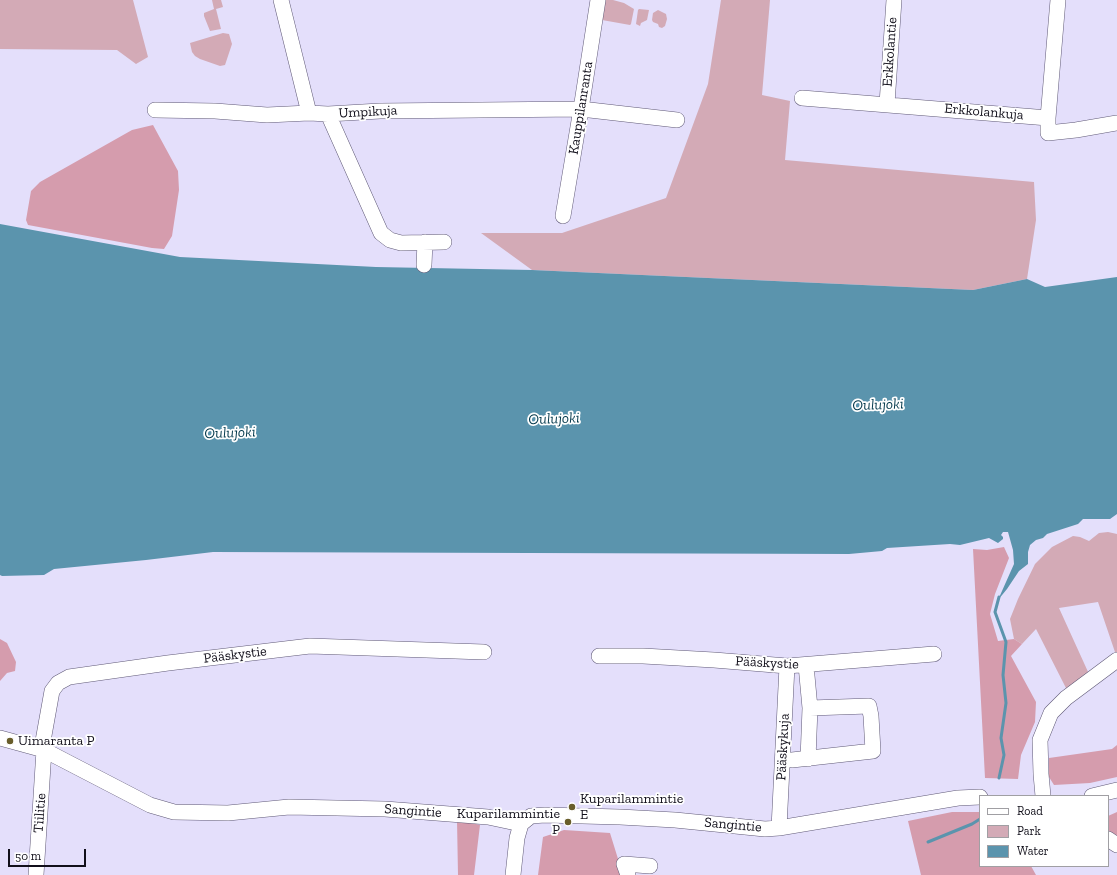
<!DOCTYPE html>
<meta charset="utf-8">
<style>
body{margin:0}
#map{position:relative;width:1117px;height:875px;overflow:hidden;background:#e4dffb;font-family:"Zilla Slab",serif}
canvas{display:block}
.legend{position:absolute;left:979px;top:795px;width:130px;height:72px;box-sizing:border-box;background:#fff;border:1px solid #a09fa3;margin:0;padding:5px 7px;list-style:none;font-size:12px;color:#110f1a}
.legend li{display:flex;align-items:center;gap:8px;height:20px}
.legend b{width:20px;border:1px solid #a09fa3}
.scale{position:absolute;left:8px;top:849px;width:78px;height:18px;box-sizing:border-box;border:2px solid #110f1a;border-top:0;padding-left:5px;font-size:12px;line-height:14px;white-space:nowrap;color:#110f1a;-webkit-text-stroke:3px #fff;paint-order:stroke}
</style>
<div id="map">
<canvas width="1117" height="875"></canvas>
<ul class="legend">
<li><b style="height:5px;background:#fff"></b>Road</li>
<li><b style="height:11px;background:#d3aab6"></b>Park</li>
<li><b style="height:11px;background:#5b94ad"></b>Water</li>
</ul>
<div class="scale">50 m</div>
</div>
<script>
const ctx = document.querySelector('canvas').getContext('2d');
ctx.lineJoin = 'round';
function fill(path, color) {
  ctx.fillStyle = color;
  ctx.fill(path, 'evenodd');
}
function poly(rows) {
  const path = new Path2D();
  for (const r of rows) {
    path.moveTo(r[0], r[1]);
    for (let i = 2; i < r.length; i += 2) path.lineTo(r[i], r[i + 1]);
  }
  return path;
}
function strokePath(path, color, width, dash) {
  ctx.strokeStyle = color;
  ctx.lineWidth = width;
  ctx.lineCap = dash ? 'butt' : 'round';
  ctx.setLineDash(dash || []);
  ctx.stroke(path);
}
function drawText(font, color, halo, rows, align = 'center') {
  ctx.font = font + ' "Zilla Slab",serif';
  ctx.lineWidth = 3.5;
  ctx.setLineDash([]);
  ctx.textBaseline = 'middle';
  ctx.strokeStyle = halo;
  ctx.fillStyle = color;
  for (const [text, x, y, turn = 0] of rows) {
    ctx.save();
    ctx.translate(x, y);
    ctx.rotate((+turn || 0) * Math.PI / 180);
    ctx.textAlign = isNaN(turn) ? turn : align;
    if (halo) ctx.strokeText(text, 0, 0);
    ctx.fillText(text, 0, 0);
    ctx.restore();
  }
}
const green = poly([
 [0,0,133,0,148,57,136,64,117,50,0,49],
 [212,0,221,0,223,7,216,9,221,29,210,31,204,16,204,13,214,9],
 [603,0,613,0,624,3,634,9,631,24,630,25,602,20],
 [721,0,770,0,762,95,790,101,785,160,1034,182,1036,220,1027,279,973,290,532,270,481,233,562,233,666,198,708,84],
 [639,9,649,10,647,20,641,23,640,26,636,24,638,10],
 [658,10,666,14,667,19,665,26,662,28,659,27,658,24,653,22,652,20,653,13],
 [223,33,229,34,232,44,225,65,220,66,200,59,195,56,192,52,190,43],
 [1108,532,1117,534,1117,653,1116,655,1098,602,1059,608,1089,674,1067,690,1036,629,1022,644,1014,639,1010,619,1018,599,1035,564,1052,547,1073,536,1080,537,1089,541,1099,533]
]);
const forest = poly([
 [153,125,178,171,179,190,172,236,164,249,152,248,28,225,26,220,31,191,40,182,132,130],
 [1004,547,1009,558,995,594,990,614,998,641,1014,639,1022,644,1011,656,1036,702,1035,722,1021,755,1018,779,985,778,973,549,987,550],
 [0,639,7,643,16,662,15,671,7,673,0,681],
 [1117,745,1117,777,1090,783,1054,785,1049,777,1049,758,1112,749],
 [952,812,980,812,980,866,1031,866,1036,875,921,875,908,821],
 [1117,812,1117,838,1108,830,1108,816],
 [457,820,480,825,474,875,458,875],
 [564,830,610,833,623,875,538,875,543,837]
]);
const water = poly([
 [0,224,180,257,376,267,532,270,973,290,1027,279,1045,287,1117,277,1117,514,1110,519,1083,519,1078,524,1047,534,1043,538,1036,540,1030,545,1028,552,1028,564,1019,571,1007,589,998,600,1014,564,1013,550,1008,532,1003,532,1001,535,1003,537,1003,539,998,543,989,538,960,545,950,544,887,548,882,551,849,554,213,552,146,560,54,569,44,575,2,576,0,575]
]);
const stream = poly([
 [999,778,1004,755,1001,738,1006,703,1003,675,1006,642,995,612,999,597],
 [928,842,972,824,980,819]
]);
const minor = poly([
 [281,0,309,113],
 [802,98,1048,118,1058,0],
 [887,104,894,0],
 [155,110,215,111,267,115,309,113,328,114,380,111,581,109,677,120],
 [328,114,381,233,390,240,401,243,444,242],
 [1048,118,1048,133,1076,130,1117,123],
 [563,216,581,109,598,0],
 [424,265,425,242],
 [599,656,643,656,714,660,787,666,934,654],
 [806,665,810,708,808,759],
 [0,738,44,750,150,805,174,812,228,813,289,807,385,809,488,817,521,824,531,816,545,815,620,817,675,820,765,829,779,828,958,798,980,797],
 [792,760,873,751,871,716,869,706,810,708],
 [1043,796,1041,774,1040,740,1051,713,1066,698,1117,660],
 [1092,796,1117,790],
 [779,828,787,666],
 [1108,839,1117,845],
 [36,875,44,750,43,741,52,691,58,683,69,677,168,663,310,646,484,652],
 [513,875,517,838,521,824],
 [628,875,624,864,650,866]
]);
const markers = [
 [10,741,4,"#685d2a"],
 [572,807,4,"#685d2a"],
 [568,822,4,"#685d2a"]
];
const streetNames = [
 ["Erkkolantie",890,52,-86],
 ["Kauppilanranta",581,108,-81],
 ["Umpikuja",368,112,-3],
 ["Erkkolankuja",984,112,5],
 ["Pääskystie",235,655,-7],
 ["Pääskystie",767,663,3],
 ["Pääskykuja",783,747,-87],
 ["Sangintie",413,811,4],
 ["Tiilitie",40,813,-86],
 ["Sangintie",733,825,5]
];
const poiNames = [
 ["Uimaranta P",18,741],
 ["Kuparilammintie",580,799],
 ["E",580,815],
 ["Kuparilammintie",560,814,"right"],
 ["P",560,830,"right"]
];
const waterNames = [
 ["Oulujoki",878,405,-2],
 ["Oulujoki",554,419,-2],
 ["Oulujoki",230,433,-2]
];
fill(green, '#d3aab6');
fill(forest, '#d59cad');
fill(water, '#5b94ad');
strokePath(stream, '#5b94ad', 3);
strokePath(minor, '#605a77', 16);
strokePath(minor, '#fff', 15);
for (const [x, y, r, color] of markers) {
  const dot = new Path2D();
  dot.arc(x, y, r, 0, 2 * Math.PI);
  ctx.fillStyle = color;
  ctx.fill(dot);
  strokePath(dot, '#fff', 1.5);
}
drawText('14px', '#110f1a', '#fff', streetNames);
drawText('14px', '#110f1a', '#fff', poiNames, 'left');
drawText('italic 15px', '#02384b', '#fff', waterNames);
</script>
